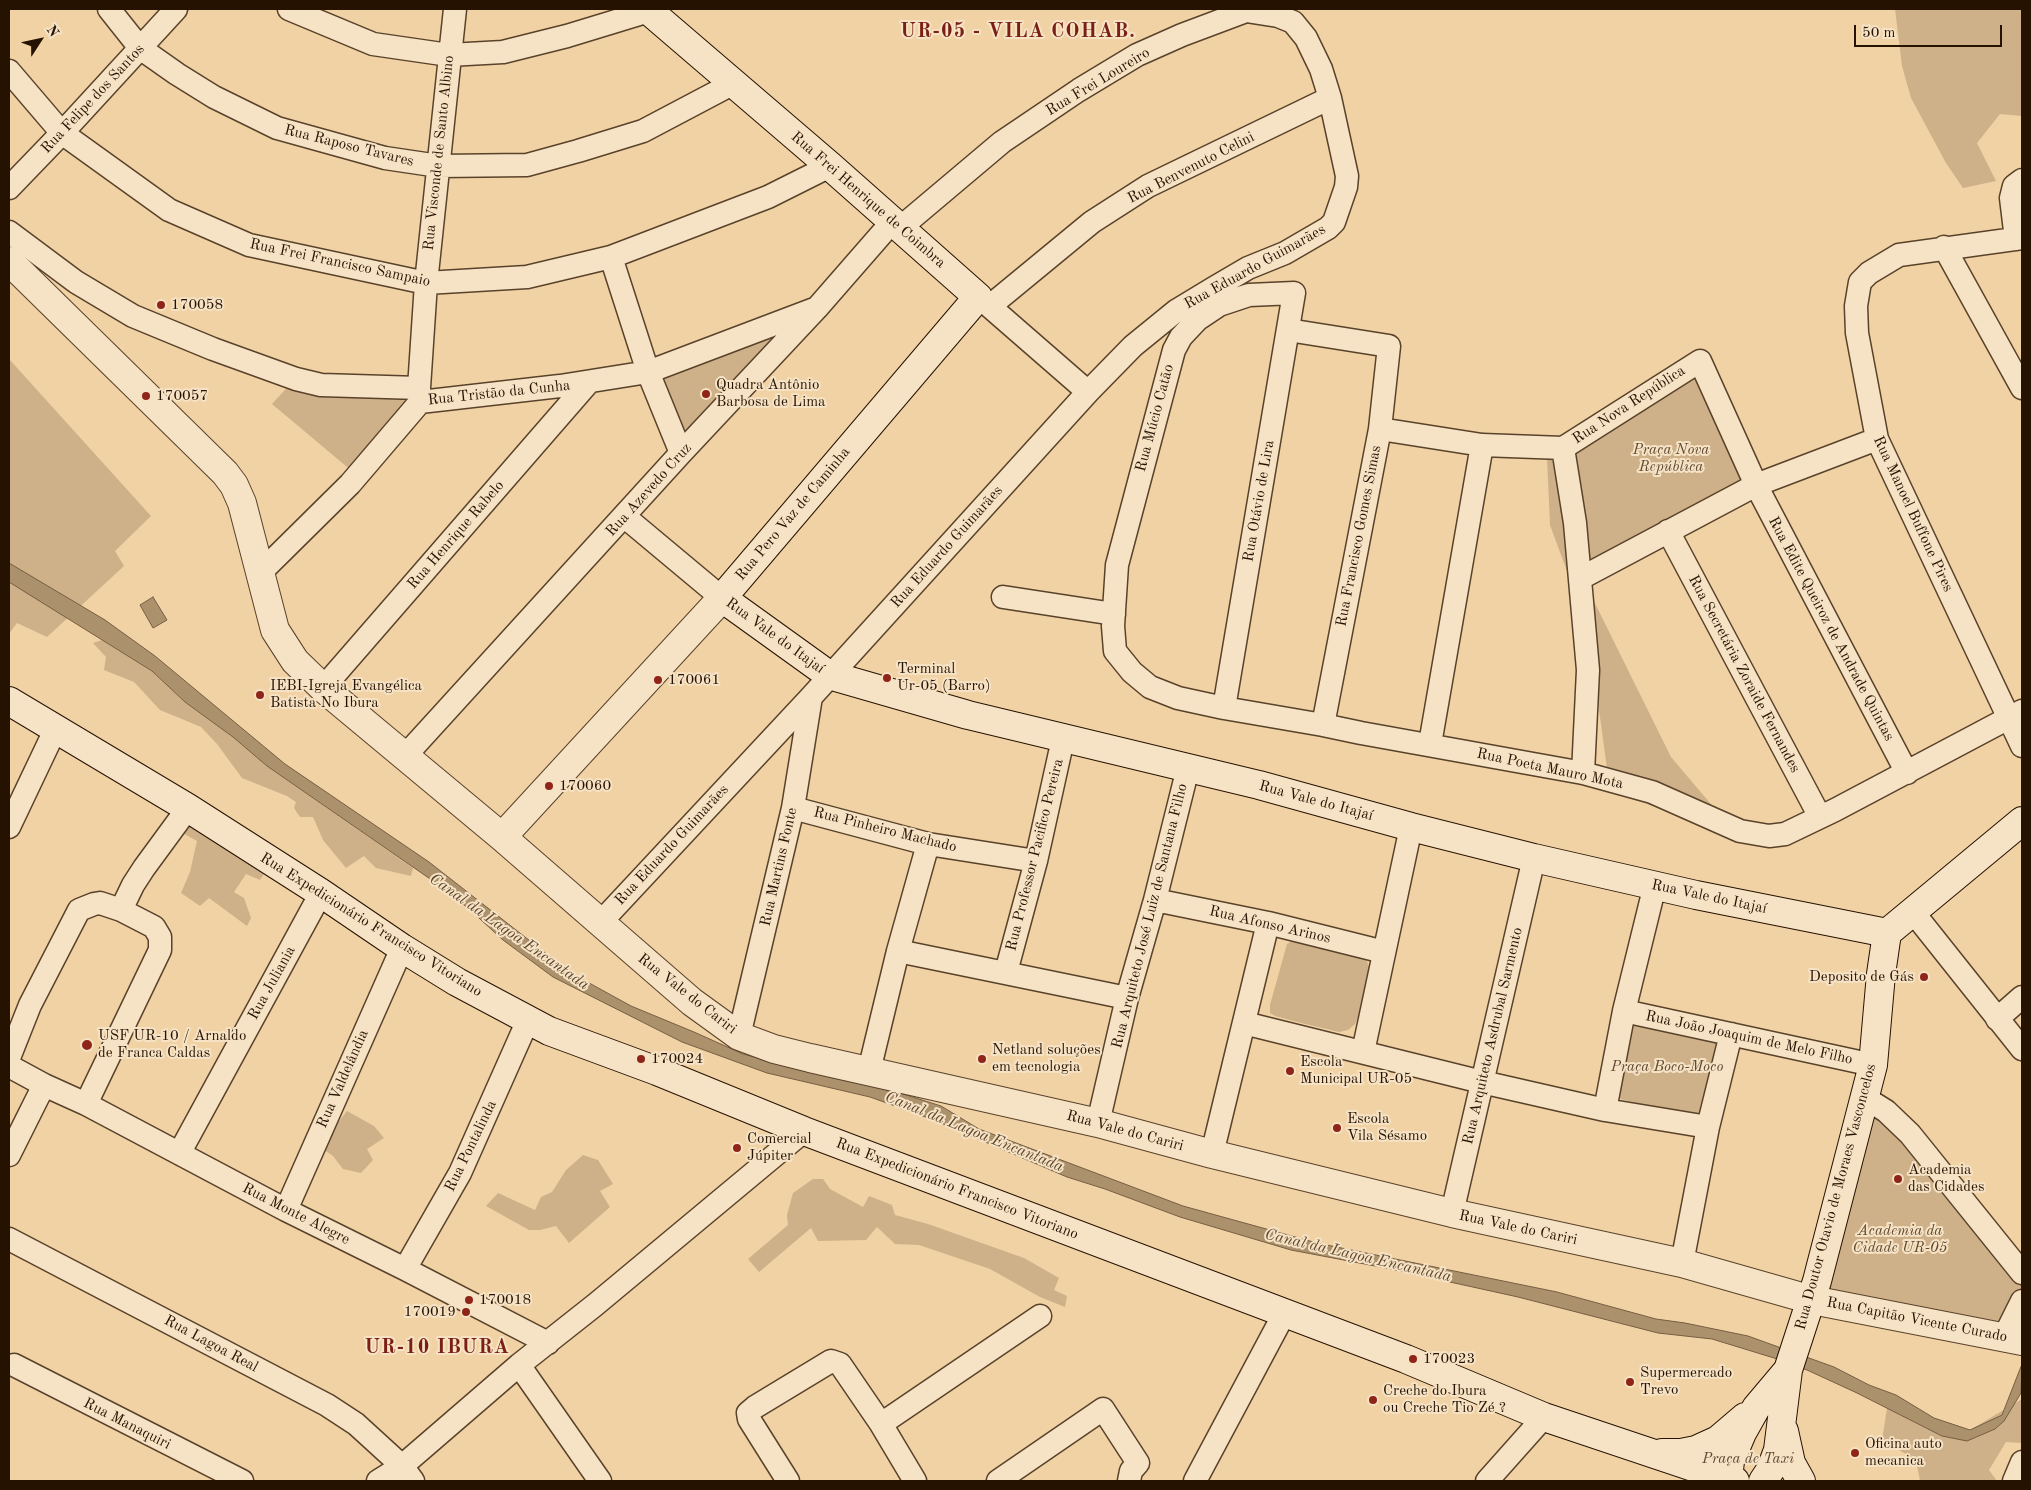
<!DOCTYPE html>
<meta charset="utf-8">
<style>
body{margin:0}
#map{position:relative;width:2031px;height:1490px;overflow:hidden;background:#f1d2a5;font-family:"Old Standard TT",serif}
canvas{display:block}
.frame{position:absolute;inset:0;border:10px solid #261201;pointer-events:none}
.north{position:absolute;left:15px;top:15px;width:50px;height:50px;-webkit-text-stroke:4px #f6e2c4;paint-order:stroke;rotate:55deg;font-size:14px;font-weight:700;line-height:20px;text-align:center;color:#261201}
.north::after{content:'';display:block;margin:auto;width:18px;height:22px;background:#261201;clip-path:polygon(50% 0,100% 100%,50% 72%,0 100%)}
.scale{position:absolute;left:1854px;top:25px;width:148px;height:22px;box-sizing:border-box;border:2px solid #261201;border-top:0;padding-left:6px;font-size:15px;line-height:18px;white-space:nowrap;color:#261201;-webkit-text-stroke:4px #f6e2c4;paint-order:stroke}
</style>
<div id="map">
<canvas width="2031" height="1490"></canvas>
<div class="frame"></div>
<div class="north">N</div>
<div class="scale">50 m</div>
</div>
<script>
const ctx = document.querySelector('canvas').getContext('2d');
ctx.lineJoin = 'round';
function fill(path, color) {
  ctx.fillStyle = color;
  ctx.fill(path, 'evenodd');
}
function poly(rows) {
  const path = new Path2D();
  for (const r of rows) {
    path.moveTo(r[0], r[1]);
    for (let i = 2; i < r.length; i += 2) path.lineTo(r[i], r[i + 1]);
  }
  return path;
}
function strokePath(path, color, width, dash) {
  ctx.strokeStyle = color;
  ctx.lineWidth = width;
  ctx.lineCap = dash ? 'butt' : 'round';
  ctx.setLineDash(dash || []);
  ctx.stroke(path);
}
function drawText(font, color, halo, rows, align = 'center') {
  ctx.font = font + ' "Old Standard TT",serif';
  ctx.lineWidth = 4;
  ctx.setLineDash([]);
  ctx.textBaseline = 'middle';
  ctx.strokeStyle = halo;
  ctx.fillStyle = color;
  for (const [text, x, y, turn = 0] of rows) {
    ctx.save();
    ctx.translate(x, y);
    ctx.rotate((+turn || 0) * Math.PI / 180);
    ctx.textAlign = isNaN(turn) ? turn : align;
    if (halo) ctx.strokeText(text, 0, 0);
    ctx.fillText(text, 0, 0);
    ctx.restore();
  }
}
const green = poly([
 [1895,9,2022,9,2022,116,2000,114,1977,143,1996,181,1963,188,1946,163,1911,98,1902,66],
 [817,308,681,453,648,372],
 [9,359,151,516,115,551,124,566,47,637,17,623,9,634],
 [1705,364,1762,486,1582,577,1671,757,1738,836,1610,791,1588,628,1550,525,1547,458],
 [293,381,409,392,420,406,359,477,272,404],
 [102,640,152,671,185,702,233,737,267,766,413,868,411,876,376,868,364,856,346,868,323,840,313,817,300,817,294,808,296,802,287,796,242,778,217,744,201,727,160,710,134,682,104,670,106,657,93,643],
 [190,816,270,865,260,880,246,874,234,892,244,898,251,918,247,926,209,898,200,906,181,893,190,872,197,841,179,831],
 [1293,940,1364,958,1367,961,1369,967,1358,1017,1355,1024,1348,1030,1339,1032,1297,1022,1275,1016,1270,1013,1270,1005,1287,944],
 [1634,1020,1718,1041,1700,1114,1691,1117,1620,1099,1617,1094],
 [1861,1098,1911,1131,2022,1284,2022,1299,2003,1330,1807,1301],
 [347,1111,374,1126,384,1138,367,1149,373,1160,361,1173,343,1169,333,1156,319,1146],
 [583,1155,598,1160,613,1184,600,1191,610,1207,569,1243,556,1226,540,1230,529,1230,486,1206,498,1193,535,1210,541,1197,552,1192,566,1170],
 [813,1179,823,1179,830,1189,863,1207,869,1196,892,1205,895,1215,928,1224,1024,1258,1059,1278,1054,1290,1067,1296,1065,1307,1040,1297,990,1269,919,1245,895,1244,877,1227,866,1240,818,1241,811,1228,759,1272,748,1259,788,1225,787,1215,793,1193],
 [1896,1395,1934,1418,1970,1430,2022,1399,2022,1443,2006,1442,1989,1470,1997,1481,1920,1481,1916,1460,1882,1440,1887,1408]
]);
const water = poly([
 [9,563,105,620,155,656,285,764,429,862,571,973,631,1006,694,1032,743,1054,801,1070,862,1081,941,1106,979,1129,1183,1206,1317,1243,1557,1292,1656,1319,1685,1323,1748,1336,1834,1367,1869,1385,1896,1395,1934,1418,1970,1430,2002,1415,2022,1364,2021,1393,2004,1421,1995,1429,1967,1441,1942,1436,1857,1393,1807,1370,1774,1358,1712,1339,1658,1333,1518,1297,1391,1269,1291,1250,1180,1217,1105,1189,1067,1177,934,1120,870,1097,767,1073,682,1042,553,977,503,940,468,908,436,883,267,766,233,737,185,702,152,671,9,582,9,563],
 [153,597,167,620,153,628,140,605,153,597]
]);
const minor = poly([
 [109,9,140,48,177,74,214,97,277,128,385,158,439,166,527,165,578,151,643,131,734,83],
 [289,9,373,44,449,55,503,52,567,36,649,11],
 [9,71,62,133,169,210,249,245,426,283,527,277,611,257,768,197,830,166],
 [9,188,62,133,176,9],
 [9,232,76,282,133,316,213,349,296,379,321,385,419,388,420,402,560,386,648,372,817,308],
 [2022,238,1899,255,1869,273,1860,282,1856,306,1857,333,1877,439,2022,746],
 [2016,239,2011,198,2014,186,2022,180],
 [1944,247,2022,388],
 [611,257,648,372,681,453],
 [980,298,1088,392],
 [990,306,1092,222,1148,186,1330,98],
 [1288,330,1389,346,1380,429,1323,725],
 [419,388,426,283,455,9],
 [1380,429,1482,445,1563,448,1700,361,1756,485,1907,773],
 [1563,448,1575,523,1588,670,1583,773],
 [625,517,722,598],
 [1668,531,1820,817],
 [260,573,350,484,420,402],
 [1581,578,1756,485,1877,439],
 [1003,597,1114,614],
 [323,688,588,383],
 [1224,708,1294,293,1249,295,1219,305,1198,319,1181,337,1174,350,1117,565,1113,626,1115,651,1132,672,1150,687,1178,698,1224,708,1323,725,1361,733,1583,773,1652,792,1740,831,1769,836,1785,834,1835,810,2022,711],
 [1430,744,1482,445],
 [405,756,681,453,817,308,892,222],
 [793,808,928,844,1036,861],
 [9,827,56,728],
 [1155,900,1268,923,1384,952],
 [121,910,133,885,144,868,188,808],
 [1913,912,2022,1049],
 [600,923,811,697,1088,392,1133,346,1176,311,1214,288,1248,268,1285,253,1328,228,1334,222,1346,187,1347,176,1330,98,1321,69,1306,38,1293,22,1278,16,1246,11,1182,35,1137,55,1079,90,1002,142,900,228],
 [898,951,1127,998],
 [1006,972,1036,861,1063,739],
 [1624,1011,1873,1065],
 [1997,1019,2022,997],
 [1244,1023,1482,1082,1605,1110,1708,1127],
 [739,1036,793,808,811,697],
 [1363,1052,1411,827],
 [9,1058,30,1005,79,910,94,904,100,903,121,910,154,927,160,937,160,950,86,1104],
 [9,1066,44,1085,86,1104,286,1210,405,1269,548,1343],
 [869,1071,898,951,928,844],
 [1865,1098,1886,1111,1910,1134,2022,1273],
 [1605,1110,1624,1011,1655,885],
 [1098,1123,1127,998,1155,900,1188,768],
 [180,1152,321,893],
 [1212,1154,1268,923],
 [9,1155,44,1085],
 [286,1210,402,948],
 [1452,1213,1534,858],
 [9,1239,327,1405,356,1424,402,1466,413,1481],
 [1682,1263,1708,1127,1731,1034],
 [405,1269,460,1173,528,1020],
 [2004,1337,2022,1301],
 [14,1365,242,1481],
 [519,1365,600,1481],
 [881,1424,1040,1316],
 [378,1481,402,1466,519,1365,595,1305,804,1131],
 [788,1481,749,1419,748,1413,755,1407,831,1361,840,1364,881,1424,915,1481],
 [998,1481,1103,1409,1138,1463,1131,1471,1129,1481],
 [1195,1481,1284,1314],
 [1487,1481,1544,1417],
 [2014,1481,2022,1462]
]);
const tertiary = poly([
 [9,261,225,473,234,485,242,503,275,630,295,661,323,688,502,837,692,1002,739,1036,774,1049,810,1058,1098,1123,1212,1154,1452,1213,1682,1263,1812,1300,2022,1341],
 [502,837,722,598]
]);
const secondary = poly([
 [647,9,830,166,978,297,722,598,829,675,968,715,1259,785,1411,827,1534,858,1696,895,1887,933,2022,821],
 [9,701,188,808,321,893,402,948,457,982,549,1031,657,1071,804,1131,1406,1359,1544,1417,1735,1481],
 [1784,1431,1791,1463,1801,1481],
 [1662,1453,1681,1453,1696,1450,1718,1440,1745,1417],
 [1728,1479,1730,1461,1742,1433,1756,1408,1788,1370],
 [1763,1481,1771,1469,1778,1450,1788,1370,1817,1281,1873,1065,1881,974,1887,933]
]);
const markers = [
 [161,305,5,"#8f2418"],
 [706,394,5,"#8f2418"],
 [146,396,5,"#8f2418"],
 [887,678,5,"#8f2418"],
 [658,680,5,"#8f2418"],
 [260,695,5,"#8f2418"],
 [549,786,5,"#8f2418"],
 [1924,977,5,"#8f2418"],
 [87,1045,6,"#8f2418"],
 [641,1059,5,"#8f2418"],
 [982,1059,5,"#8f2418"],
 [1290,1071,5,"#8f2418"],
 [1337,1128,5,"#8f2418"],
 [737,1148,5,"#8f2418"],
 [1898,1179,5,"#8f2418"],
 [469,1300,5,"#8f2418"],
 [466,1312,5,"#8f2418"],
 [1413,1359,5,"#8f2418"],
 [1630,1382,5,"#8f2418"],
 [1373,1400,5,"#8f2418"],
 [1855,1453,5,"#8f2418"]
];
const streetNames = [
 ["Rua Frei Loureiro",1098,82,-31],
 ["Rua Felipe dos Santos",93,99,-47],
 ["Rua Raposo Tavares",349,146,14],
 ["Rua Visconde de Santo Albino",439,153,-84],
 ["Rua Benvenuto Celini",1191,168,-27],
 ["Rua Frei Henrique de Coimbra",868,200,41],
 ["Rua Frei Francisco Sampaio",340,263,12],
 ["Rua Eduardo Guimarães",1255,267,-29],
 ["Rua Tristão da Cunha",499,393,-6],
 ["Rua Nova República",1629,405,-33],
 ["Rua Múcio Catão",1155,418,-75],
 ["Rua Azevedo Cruz",649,490,-48],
 ["Rua Otávio de Lira",1259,501,-80],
 ["Rua Pero Vaz de Caminha",793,514,-50],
 ["Rua Manoel Buffone Pires",1913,514,65],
 ["Rua Henrique Rabelo",456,535,-49],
 ["Rua Francisco Gomes Simas",1359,536,-79],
 ["Rua Eduardo Guimarães",947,547,-48],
 ["Rua Edite Queiroz de Andrade Quintas",1831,629,62],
 ["Rua Vale do Itajaí",775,636,36],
 ["Rua Secretária Zoraide Fernandes",1744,674,62],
 ["Rua Poeta Mauro Mota",1550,769,12],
 ["Rua Vale do Itajaí",1316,801,15],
 ["Rua Pinheiro Machado",885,830,14],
 ["Rua Eduardo Guimarães",672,845,-47],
 ["Rua Professor Pacifico Pereira",1035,855,-76],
 ["Rua Martins Fonte",779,867,-77],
 ["Rua Vale do Itajaí",1709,897,12],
 ["Rua Arquiteto José Luiz de Santana Filho",1150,916,-76],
 ["Rua Expedicionário Francisco Vitoriano",371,925,32],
 ["Rua Afonso Arinos",1270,925,13],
 ["Rua Juliania",272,983,-61],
 ["Rua Vale do Cariri",687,994,38],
 ["Rua Arquiteto Asdrubal Sarmento",1493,1036,-77],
 ["Rua João Joaquim de Melo Filho",1749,1038,12],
 ["Rua Valdelândia",343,1079,-66],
 ["Rua Vale do Cariri",1125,1131,15],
 ["Rua Pontalinda",471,1146,-64],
 ["Rua Expedicionário Francisco Vitoriano",957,1189,21],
 ["Rua Doutor Otavio de Moraes Vasconcelos",1836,1197,-75],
 ["Rua Monte Alegre",296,1214,27],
 ["Rua Vale do Cariri",1518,1228,12],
 ["Rua Capitão Vicente Curado",1917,1320,11],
 ["Rua Lagoa Real",211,1344,28],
 ["Rua Manaquiri",127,1424,27]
];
const poiNames = [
 ["170058",171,305],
 ["Quadra Antônio",716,385],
 ["Barbosa de Lima",716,402],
 ["170057",156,396],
 ["Terminal",897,669],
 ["Ur-05 (Barro)",897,686],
 ["170061",668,680],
 ["IEBI-Igreja Evangélica",270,686],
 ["Batista No Ibura",270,703],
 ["170060",559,786],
 ["Deposito de Gás",1914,977,"right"],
 ["USF UR-10 / Arnaldo",98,1036],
 ["de Franca Caldas",98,1053],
 ["Netland soluções",992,1050],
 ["em tecnologia",992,1067],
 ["170024",651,1059],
 ["Escola",1300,1062],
 ["Municipal UR-05",1300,1079],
 ["Escola",1347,1119],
 ["Vila Sésamo",1347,1136],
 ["Comercial",747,1139],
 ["Júpiter",747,1156],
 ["Academia",1908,1170],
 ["das Cidades",1908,1187],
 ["170018",479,1300],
 ["170019",456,1312,"right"],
 ["170023",1423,1359],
 ["Supermercado",1640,1373],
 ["Trevo",1640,1390],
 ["Creche do Ibura",1383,1391],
 ["ou Creche Tio Zé ?",1383,1408],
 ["Oficina auto",1865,1444],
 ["mecanica",1865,1461]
];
const parkNames = [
 ["Praça Nova",1671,450],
 ["República",1671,467],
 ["Praça Boco-Moco",1667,1067],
 ["Academia da",1900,1231],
 ["Cidade UR-05",1900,1248],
 ["Praça de Taxi",1748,1459]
];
const waterNames = [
 ["Canal da Lagoa Encantada",509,932,35],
 ["Canal da Lagoa Encantada",974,1132,22],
 ["Canal da Lagoa Encantada",1358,1256,13]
];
const districtNames = [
 ["UR-05 - VILA COHAB.",1018,32],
 ["UR-10 IBURA",437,1348]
];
fill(green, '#ceb189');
fill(water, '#ac916d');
strokePath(water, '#765e42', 1);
strokePath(minor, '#59422a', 25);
strokePath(tertiary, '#59422a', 30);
strokePath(secondary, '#261201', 30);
strokePath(minor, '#f6e2c4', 22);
strokePath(tertiary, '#f6e2c4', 28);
strokePath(secondary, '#f6e2c4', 28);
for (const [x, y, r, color] of markers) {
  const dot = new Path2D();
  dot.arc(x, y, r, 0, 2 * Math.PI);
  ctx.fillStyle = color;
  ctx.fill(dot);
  strokePath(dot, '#f6e2c4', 2);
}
drawText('15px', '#261201', '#f6e2c4', streetNames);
drawText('15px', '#261201', '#f6e2c4', poiNames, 'left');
drawText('italic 15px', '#614a31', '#f6e2c4', parkNames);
drawText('italic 16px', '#5c452c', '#f6e2c4', waterNames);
ctx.letterSpacing = '1px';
drawText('bold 20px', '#7a1f14', '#f6e2c4', districtNames);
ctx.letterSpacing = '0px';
</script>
